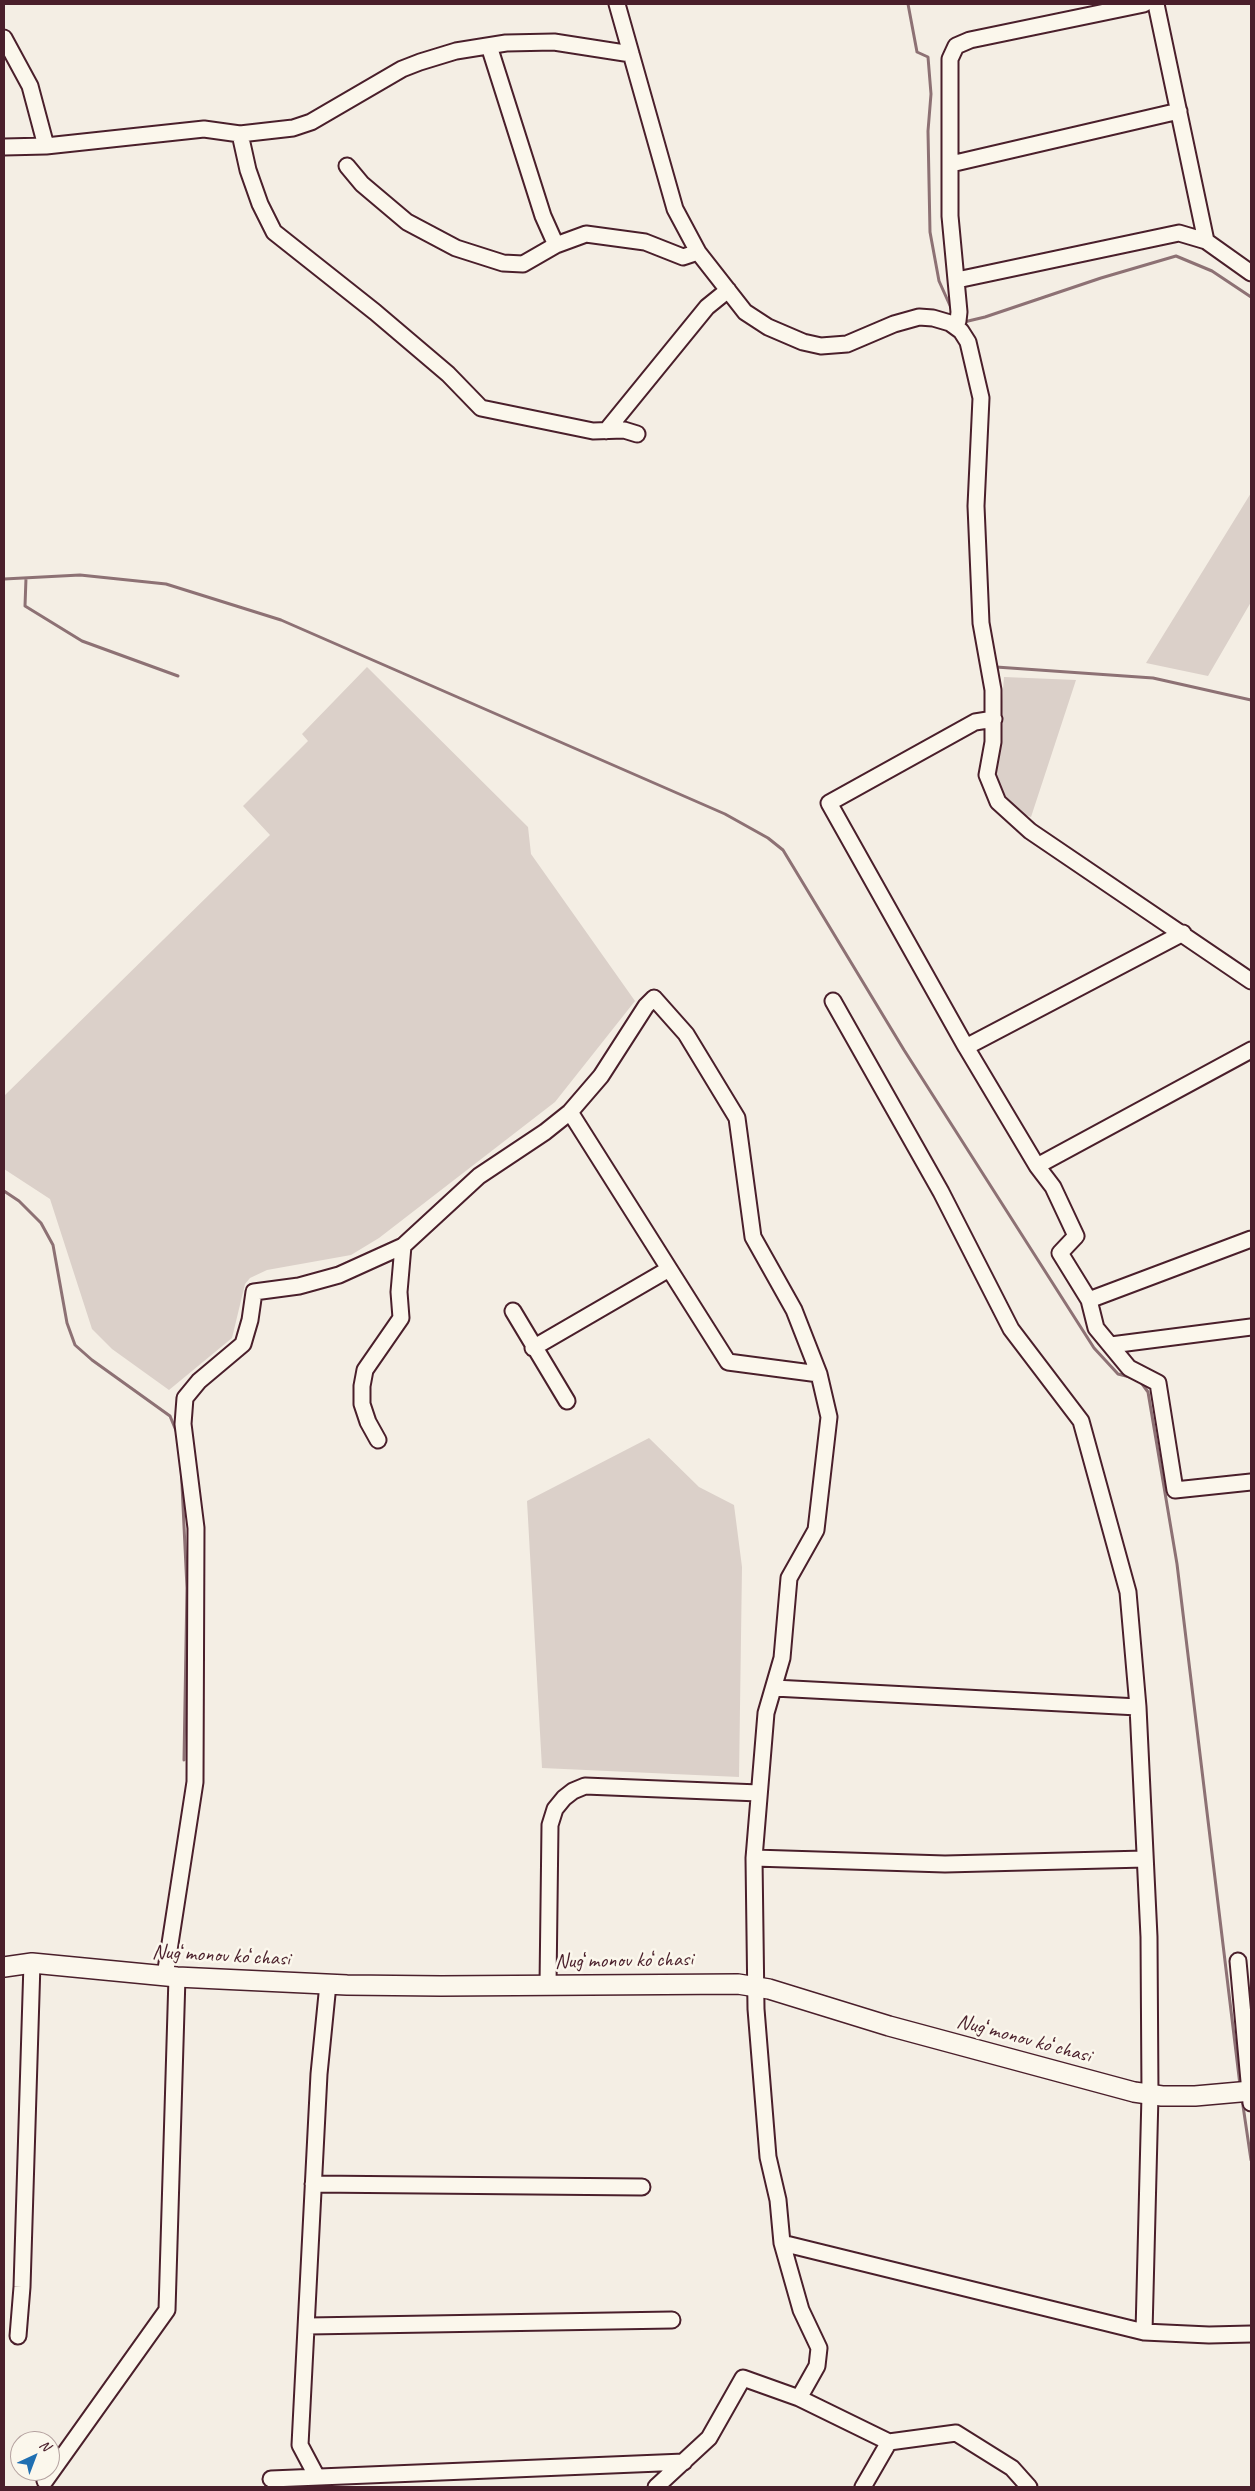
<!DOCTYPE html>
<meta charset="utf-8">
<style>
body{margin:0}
#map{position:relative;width:1255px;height:2491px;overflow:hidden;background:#f4eee4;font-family:Caveat,sans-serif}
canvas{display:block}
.frame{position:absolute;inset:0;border:5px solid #4a1f2b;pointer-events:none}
.north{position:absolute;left:10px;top:2431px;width:50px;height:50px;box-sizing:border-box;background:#fbf7ec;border:1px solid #b4a19f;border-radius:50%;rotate:43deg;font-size:14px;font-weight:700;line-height:20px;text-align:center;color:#4a1f2b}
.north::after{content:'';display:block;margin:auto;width:18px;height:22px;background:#1f6fb2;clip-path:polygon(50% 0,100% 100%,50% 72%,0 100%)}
</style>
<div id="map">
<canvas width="1255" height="2491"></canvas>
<div class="frame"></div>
<div class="north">N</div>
</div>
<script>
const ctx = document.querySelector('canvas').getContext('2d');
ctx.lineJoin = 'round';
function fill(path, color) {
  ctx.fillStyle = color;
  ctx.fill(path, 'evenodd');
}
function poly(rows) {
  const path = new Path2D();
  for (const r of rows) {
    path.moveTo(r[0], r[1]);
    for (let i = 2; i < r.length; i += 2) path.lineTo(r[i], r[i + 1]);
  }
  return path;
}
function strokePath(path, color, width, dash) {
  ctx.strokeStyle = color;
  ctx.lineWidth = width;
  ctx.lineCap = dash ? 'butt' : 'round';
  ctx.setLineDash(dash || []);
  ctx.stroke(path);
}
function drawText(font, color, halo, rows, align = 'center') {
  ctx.font = font + ' Caveat,sans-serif';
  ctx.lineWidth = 5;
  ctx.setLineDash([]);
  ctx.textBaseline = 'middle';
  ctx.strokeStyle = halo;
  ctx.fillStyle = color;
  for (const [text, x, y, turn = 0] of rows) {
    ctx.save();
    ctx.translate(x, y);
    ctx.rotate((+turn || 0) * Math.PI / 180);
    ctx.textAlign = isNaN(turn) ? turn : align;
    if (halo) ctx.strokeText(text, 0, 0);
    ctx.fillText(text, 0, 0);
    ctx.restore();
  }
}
const green = poly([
 [1251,493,1251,602,1208,676,1146,663],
 [367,667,528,827,531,854,635,1001,555,1102,379,1238,351,1255,267,1270,250,1278,245,1284,232,1338,169,1390,112,1349,92,1329,50,1199,4,1169,4,1096,270,835,243,806,308,741,302,734],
 [1004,677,1076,680,1031,817,1011,810,996,777],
 [649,1438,699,1487,734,1505,742,1567,739,1777,542,1768,527,1501]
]);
const stream = poly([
 [908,4,917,52,928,57,931,94,928,131,930,232,939,281,952,310],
 [964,322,985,317,1101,278,1176,256,1212,271,1251,297],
 [26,578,25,606,82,641,178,676],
 [4,579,80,575,166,584,281,620,725,814,768,838,783,850,904,1050,1094,1348,1118,1374,1134,1378],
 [996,667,1153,678,1251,700],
 [4,1191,19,1201,41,1223,53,1245,67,1323,75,1345,92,1360,170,1416,177,1433],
 [1140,1381,1148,1392,1177,1564,1240,2085],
 [181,1464,187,1588,184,1760],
 [1242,2099,1251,2160]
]);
const minor = poly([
 [617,4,675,209,698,252,745,312,768,327,803,342,821,346,847,344,894,324,919,317,933,318,950,323,961,331,968,342,981,398,976,506,981,623,993,690,993,742,987,775,998,802,1030,831,1251,981],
 [1156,4,1206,241],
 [4,38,30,86,46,146],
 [489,46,543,216,556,245],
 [240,134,248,170,260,204,274,232,375,312,448,374,481,408,593,431,624,430,637,434],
 [4,147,46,146,204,129,240,134,293,128,311,122,402,69,420,62,456,51,506,43,554,42,631,54],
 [951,164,1179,111],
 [347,166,362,184,407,222,456,248,503,263,523,264,556,245,586,234,645,242,683,257,698,252],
 [957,280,1179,233,1206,241,1251,273],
 [955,326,958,321,959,312,950,216,950,59,956,46,970,40,1144,4],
 [606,431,707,307,728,290],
 [994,719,975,722,829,803,966,1047,1037,1166,1053,1187,1076,1236,1060,1253,1089,1300,1096,1328,1129,1368,1158,1383,1175,1490,1251,1482],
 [833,1001,941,1192,1011,1329,1081,1421,1128,1592,1138,1707,1149,1937,1150,2095,1144,2332],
 [966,1047,1183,933],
 [570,1112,728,1362,819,1374],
 [1037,1166,1251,1050],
 [1089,1300,1251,1239],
 [513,1311,567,1401],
 [1111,1345,1251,1327],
 [533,1348,669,1269],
 [378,1440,368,1422,362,1404,362,1386,365,1370,401,1318,399,1292,403,1246,479,1176,545,1132,570,1112,601,1076,646,1006,654,998,686,1034,737,1118,753,1237,794,1310,819,1374,829,1417,816,1530,789,1578,782,1658,766,1713,754,1858,756,2009,768,2157,778,2200,782,2243,801,2310,819,2348,817,2366,799,2398],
 [774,1688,1138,1707],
 [754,1858,945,1864,1145,1859],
 [1238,1961,1251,2103],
 [165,1976,195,1782,196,1528,183,1424,185,1398,199,1381,243,1344,250,1320,254,1292,299,1286,339,1275,403,1246],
 [548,1985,550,1825,555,1809,564,1798,573,1791,585,1786,759,1793],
 [313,2184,642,2187],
 [782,2243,1144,2332,1209,2335,1251,2334],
 [308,2326,672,2320],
 [18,2336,22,2287,32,1963],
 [317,2477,300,2445,319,2074,328,1984],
 [271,2479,684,2462],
 [45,2481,167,2310,177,1977],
 [656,2487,709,2438,743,2378,799,2398,889,2442,956,2433,1012,2468,1029,2487],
 [863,2487,889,2442]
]);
const major = poly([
 [4,1967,32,1963,177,1977,347,1985,441,1986,738,1984,769,1989,889,2026,1134,2092,1162,2096,1195,2096,1251,2091]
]);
const streetNames = [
 ["Nugʻmonov koʻchasi",221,1956,3],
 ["Nugʻmonov koʻchasi",624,1961,-1],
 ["Nugʻmonov koʻchasi",1024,2039,15]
];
fill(green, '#dbd0c9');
strokePath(stream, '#8d7174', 3);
strokePath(minor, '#4a1f2b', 19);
strokePath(major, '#4a1f2b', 22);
strokePath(minor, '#fbf7ec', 15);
strokePath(major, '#fbf7ec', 19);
drawText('21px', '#4a1f2b', '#fbf7ec', streetNames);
</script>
